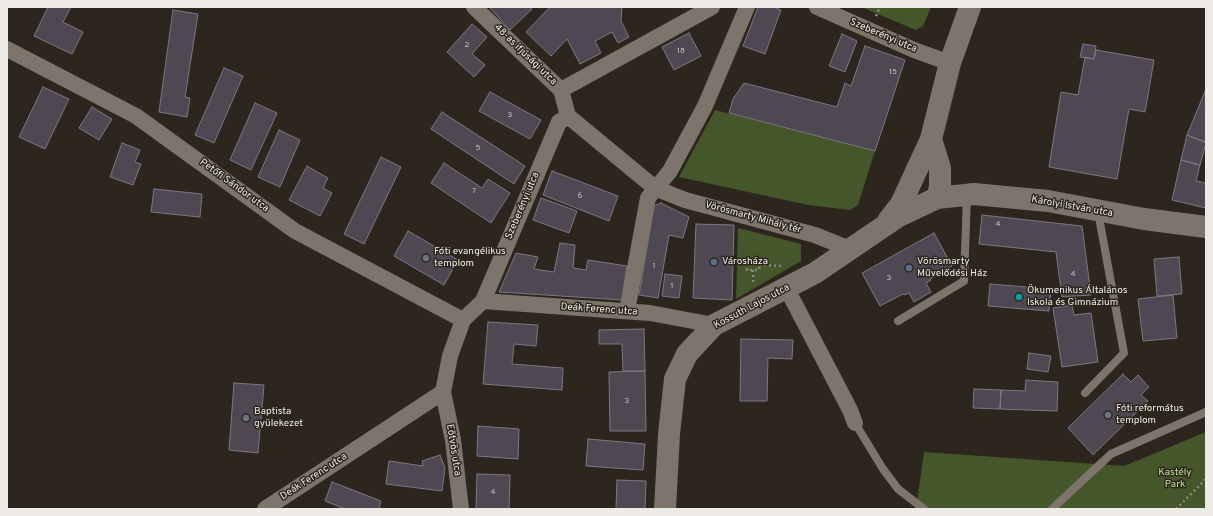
<!DOCTYPE html>
<meta charset="utf-8">
<style>
body{margin:0}
#map{position:relative;width:1213px;height:516px;overflow:hidden;background:#2c261e;font-family:Overpass,sans-serif}
canvas{display:block}
.frame{position:absolute;inset:0;border:8px solid #eeeae5;pointer-events:none}
</style>
<div id="map">
<canvas width="1213" height="516"></canvas>
<div class="frame"></div>
</div>
<script>
const ctx = document.querySelector('canvas').getContext('2d');
ctx.lineJoin = 'round';
function fill(path, color) {
  ctx.fillStyle = color;
  ctx.fill(path, 'evenodd');
}
function poly(rows) {
  const path = new Path2D();
  for (const r of rows) {
    path.moveTo(r[0], r[1]);
    for (let i = 2; i < r.length; i += 2) path.lineTo(r[i], r[i + 1]);
  }
  return path;
}
function strokePath(path, color, width, dash) {
  ctx.strokeStyle = color;
  ctx.lineWidth = width;
  ctx.lineCap = dash ? 'butt' : 'round';
  ctx.setLineDash(dash || []);
  ctx.stroke(path);
}
function drawText(font, color, halo, rows, align = 'center') {
  ctx.font = font + ' Overpass,sans-serif';
  ctx.lineWidth = 3;
  ctx.setLineDash([]);
  ctx.textBaseline = 'middle';
  ctx.strokeStyle = halo;
  ctx.fillStyle = color;
  for (const [text, x, y, turn = 0] of rows) {
    ctx.save();
    ctx.translate(x, y);
    ctx.rotate((+turn || 0) * Math.PI / 180);
    ctx.textAlign = isNaN(turn) ? turn : align;
    if (halo) ctx.strokeText(text, 0, 0);
    ctx.fillText(text, 0, 0);
    ctx.restore();
  }
}
const green = poly([
 [861,7,931,7,923,26,916,30],
 [715,110,875,151,858,205,850,210,808,205,679,177],
 [738,228,801,244,801,261,736,299],
 [1206,432,1206,509,916,509,924,452,1124,466]
]);
const building = poly([
 [48,7,71,7,63,22,83,32,72,54,34,36,48,7],
 [489,7,530,7,532,9,510,30,489,7],
 [550,7,622,7,621,21,629,37,618,43,612,32,595,41,601,53,580,64,567,39,551,56,526,32,550,7],
 [758,7,773,7,781,10,765,54,743,46,758,7],
 [173,10,198,14,185,97,190,98,187,117,159,112,173,10],
 [472,24,487,37,472,54,485,65,474,77,447,52,472,24],
 [689,33,701,56,674,70,662,47,689,33],
 [842,34,857,41,845,72,829,66,842,34],
 [1083,44,1096,46,1094,59,1080,57,1083,44],
 [865,46,905,60,875,151,729,113,733,99,744,83,837,107,845,83,851,86,865,46],
 [1096,50,1154,60,1145,112,1129,109,1117,179,1049,167,1061,92,1078,95,1085,57,1094,59,1096,50],
 [224,68,243,76,214,143,195,135,224,68],
 [43,87,69,99,45,149,19,137,43,87],
 [1206,89,1206,142,1187,135,1206,89],
 [490,92,541,120,530,139,479,111,490,92],
 [255,103,277,113,251,170,230,160,255,103],
 [92,107,112,119,99,140,79,128,92,107],
 [442,112,525,166,514,184,431,129,442,112],
 [279,130,300,140,280,187,258,177,279,130],
 [1187,135,1206,143,1200,165,1181,160,1187,135],
 [122,143,140,150,135,162,141,164,133,185,110,177,122,143],
 [381,157,401,167,364,244,344,234,381,157],
 [1181,160,1200,165,1196,181,1206,183,1206,208,1172,200,1181,160],
 [444,163,482,188,488,179,510,193,491,223,431,183,444,163],
 [307,166,328,178,323,188,332,193,320,216,289,200,307,166],
 [552,171,618,196,609,221,543,195,552,171],
 [154,189,202,194,200,217,151,212,154,189],
 [541,198,577,211,569,233,533,220,541,198],
 [661,203,689,217,683,238,669,235,658,298,639,295,654,206,661,203],
 [982,215,1082,226,1091,295,1062,297,1056,252,979,244,982,215],
 [696,224,734,225,732,300,693,298,696,224],
 [408,231,458,260,444,285,394,256,408,231],
 [934,233,952,266,930,279,931,280,926,283,931,292,914,302,909,293,904,295,903,294,880,306,862,273,934,233],
 [560,243,575,245,573,268,586,270,588,260,627,266,622,300,499,292,516,253,538,257,534,269,554,272,560,243],
 [1179,257,1182,294,1157,296,1154,259,1179,257],
 [665,274,682,276,679,298,662,296,665,274],
 [990,284,1051,289,1049,311,988,306,990,284],
 [1173,295,1177,338,1143,341,1138,299,1173,295],
 [1072,305,1074,315,1091,313,1098,362,1062,367,1053,308,1072,305],
 [488,322,538,325,536,346,514,344,512,364,563,368,562,390,483,384,488,322],
 [644,329,645,371,623,371,622,344,599,344,599,330,644,329],
 [741,339,793,340,792,359,768,358,767,401,740,401,741,339],
 [1029,353,1051,356,1048,372,1027,369,1029,353],
 [645,371,646,431,610,431,609,372,645,371],
 [1123,374,1131,382,1138,375,1149,387,1141,395,1148,401,1093,455,1068,428,1123,374],
 [1026,380,1058,382,1057,411,1000,409,1001,390,1025,391,1026,380],
 [234,383,264,385,258,453,229,450,234,383],
 [974,389,1001,390,1000,409,973,408,974,389],
 [478,426,519,429,518,459,477,456,478,426],
 [588,439,645,444,643,470,586,466,588,439],
 [440,455,445,468,442,491,386,484,389,461,423,466,422,461,440,455],
 [477,474,510,475,509,509,476,509,477,474],
 [617,480,646,481,645,509,616,509,617,480],
 [332,482,381,501,379,509,345,509,325,501,332,482]
]);
const path = poly([
 [876,16,880,7],
 [748,259,760,259,759,270,747,270,748,259],
 [759,265,784,266],
 [753,282,753,270],
 [1176,509,1206,479]
]);
const service = poly([
 [898,321,964,281,967,195],
 [1085,393,1124,353,1098,212],
 [855,423,883,469,898,489,924,509],
 [1052,509,1111,454,1206,412]
]);
const minor = poly([
 [474,7,561,90,568,116,655,188,685,200,815,235,850,249],
 [817,7,914,50,950,63],
 [7,49,136,116,295,231,463,320],
 [561,90,712,7],
 [787,289,850,410,855,423],
 [483,301,650,313,714,325],
 [627,311,648,198,670,171,705,106,747,7],
 [265,509,443,392],
 [461,509,453,440,443,392,450,356,463,320,483,301,559,122,568,116]
]);
const secondary = poly([
 [931,139,940,168,940,187,937,198],
 [888,221,901,204,931,139,950,63,970,7],
 [665,509,669,434,675,379,687,354,714,325,815,273,899,216,937,198,974,194,1048,201,1144,219,1206,227]
]);
const markers = [
 [426,258,4,"#6b7280"],
 [714,262,4,"#5c6f8a"],
 [909,268,4,"#5c6f8a"],
 [1019,297,4,"#0f9aa8"],
 [1108,415,4,"#6b7280"],
 [246,418,4,"#6b7280"]
];
const numberNames = [
 ["2",467,45],
 ["18",681,51],
 ["15",893,72],
 ["3",510,115],
 ["5",478,148],
 ["7",474,191],
 ["6",580,196],
 ["4",998,224],
 ["1",654,266],
 ["4",1073,274],
 ["3",889,278],
 ["1",672,286],
 ["3",627,401],
 ["4",493,492]
];
const streetNames = [
 ["Szeberényi utca",883,36,23],
 ["48-as ifjúsági utca",525,55,44],
 ["Petőfi Sándor utca",234,186,36],
 ["Szeberényi utca",523,206,-67],
 ["Károlyi István utca",1072,207,10],
 ["Vörösmarty Mihály tér",753,218,15],
 ["Kossuth Lajos utca",752,307,-28],
 ["Deák Ferenc utca",599,310,4],
 ["Eötvös utca",453,450,81],
 ["Deák Ferenc utca",314,477,-33]
];
const poiNames = [
 ["Fóti evangélikus",434,252],
 ["templom",434,264],
 ["Városháza",722,262],
 ["Vörösmarty",917,262],
 ["Művelődési Ház",917,274],
 ["Ökumenikus Általános",1027,291],
 ["Iskola és Gimnázium",1027,303],
 ["Fóti református",1116,409],
 ["templom",1116,421],
 ["Baptista",254,412],
 ["gyülekezet",254,424]
];
const parkNames = [
 ["Kastély",1175,473],
 ["Park",1175,485]
];
fill(green, '#45562b');
fill(building, '#4d4852');
strokePath(building, '#7d7883', 1);
strokePath(path, '#8c8781', 2.5, [2, 3]);
strokePath(service, '#7d756b', 8);
strokePath(minor, '#7d756b', 16);
strokePath(secondary, '#7d756b', 22);
for (const [x, y, r, color] of markers) {
  const dot = new Path2D();
  dot.arc(x, y, r, 0, 2 * Math.PI);
  ctx.fillStyle = color;
  ctx.fill(dot);
  strokePath(dot, '#2c261e', 1.5);
}
drawText('8px', '#c6c2c0', null, numberNames);
drawText('10px', '#eeeae5', '#2c261e', streetNames);
drawText('10px', '#eeeae5', '#2c261e', poiNames, 'left');
drawText('10px', '#c3e393', '#2c261e', parkNames);
</script>
